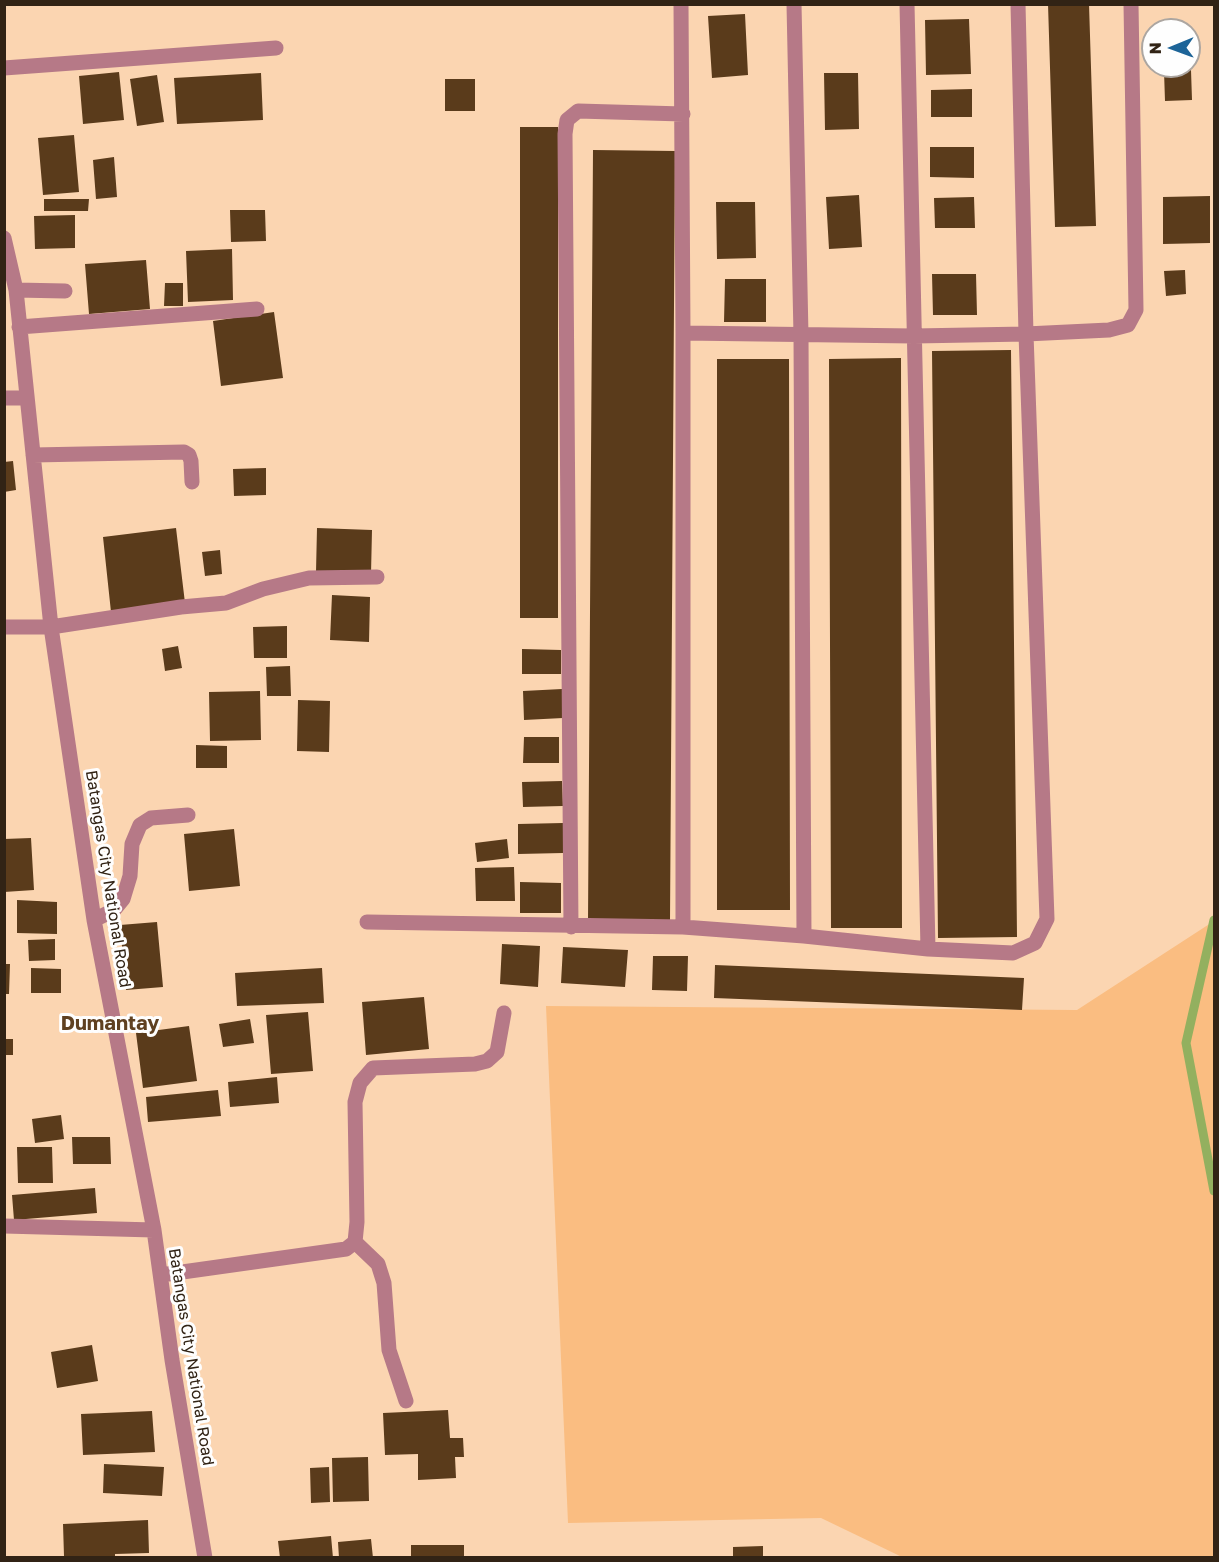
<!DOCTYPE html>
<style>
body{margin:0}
#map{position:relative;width:1219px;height:1562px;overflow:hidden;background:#fbd5b1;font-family:"Golos Text",sans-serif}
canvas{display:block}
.frame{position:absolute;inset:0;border:6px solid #312315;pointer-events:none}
.north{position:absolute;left:1141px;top:18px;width:60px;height:60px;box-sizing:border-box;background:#fefefe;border:2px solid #aca6a1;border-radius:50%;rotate:269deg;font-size:16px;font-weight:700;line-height:24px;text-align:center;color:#312315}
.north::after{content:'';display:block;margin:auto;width:21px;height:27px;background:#1d6498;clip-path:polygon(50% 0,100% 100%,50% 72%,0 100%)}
</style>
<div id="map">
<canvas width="1219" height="1562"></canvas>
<div class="frame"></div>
<div class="north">N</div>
</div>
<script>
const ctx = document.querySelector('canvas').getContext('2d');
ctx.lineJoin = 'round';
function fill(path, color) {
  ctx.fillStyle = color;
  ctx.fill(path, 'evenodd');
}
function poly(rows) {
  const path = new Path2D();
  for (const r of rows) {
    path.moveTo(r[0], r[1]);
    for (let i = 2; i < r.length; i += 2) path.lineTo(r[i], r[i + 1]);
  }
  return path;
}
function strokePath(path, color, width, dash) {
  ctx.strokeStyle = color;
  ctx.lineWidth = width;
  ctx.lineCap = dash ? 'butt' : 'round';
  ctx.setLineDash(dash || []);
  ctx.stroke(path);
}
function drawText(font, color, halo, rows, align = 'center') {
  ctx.font = font + ' "Golos Text",sans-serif';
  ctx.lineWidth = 6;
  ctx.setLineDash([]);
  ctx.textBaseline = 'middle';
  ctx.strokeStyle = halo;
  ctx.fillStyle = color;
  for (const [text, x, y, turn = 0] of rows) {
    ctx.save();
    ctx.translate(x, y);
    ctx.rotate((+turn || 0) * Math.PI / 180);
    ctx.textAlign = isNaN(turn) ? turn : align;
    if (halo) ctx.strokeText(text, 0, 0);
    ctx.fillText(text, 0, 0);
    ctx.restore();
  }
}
const green = poly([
 [1214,921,1214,1557,902,1557,821,1518,568,1523,546,1006,1077,1010]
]);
const stream = poly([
 [1214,920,1186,1043,1214,1191]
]);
const building = poly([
 [1048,4,1089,4,1096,226,1055,227],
 [745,14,748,75,712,78,708,16],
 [969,19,971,74,926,75,925,20],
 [1191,70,1192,100,1165,101,1164,71],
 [119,72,124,120,83,124,79,76],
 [261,73,263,120,177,124,174,78],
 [824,73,858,73,859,129,825,130],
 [157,75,164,122,137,126,130,79],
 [445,79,475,79,475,111,445,111],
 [972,89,972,117,931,117,931,90],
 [520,127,558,127,558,618,520,618],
 [74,135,79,192,43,195,38,138],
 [930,147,974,147,974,178,930,177],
 [593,150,675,151,670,920,588,920],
 [114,157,117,197,96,199,93,160],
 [859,195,862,247,829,249,826,197],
 [1210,196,1210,243,1163,244,1163,197],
 [974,197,975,228,935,228,934,198],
 [44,199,89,199,88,211,44,211],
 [716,202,755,202,756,258,717,259],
 [230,210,265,210,266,241,231,242],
 [75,215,75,248,35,249,34,216],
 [232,249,233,300,188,302,186,251],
 [146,260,150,309,89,314,85,264],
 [1185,270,1186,294,1166,296,1164,271],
 [932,274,976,274,977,315,933,315],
 [725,279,766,279,766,322,724,322],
 [165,283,183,283,183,306,164,306],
 [274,312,283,378,221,386,213,321],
 [1011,350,1017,937,938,938,932,351],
 [901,358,902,928,831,928,829,359],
 [717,359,789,359,790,910,717,910],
 [13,461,16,490,4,492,4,462],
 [266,468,266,495,234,496,233,469],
 [176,528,185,603,111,612,103,537],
 [317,528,372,530,371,574,316,572],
 [220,550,222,574,205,576,202,552],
 [332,595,370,597,369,642,330,640],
 [287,626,287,658,254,658,253,627],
 [178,646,182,668,165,671,162,649],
 [522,649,561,650,561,674,522,674],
 [290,666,291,696,267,696,266,667],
 [562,689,563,718,524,720,523,691],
 [260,691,261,740,210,741,209,692],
 [298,700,330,701,329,752,297,751],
 [524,737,559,737,559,763,523,763],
 [196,745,227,746,227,768,196,768],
 [562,781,563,806,523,807,522,782],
 [563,823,563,853,518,854,518,824],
 [234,829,240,886,189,891,184,834],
 [31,838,34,890,4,892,4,839],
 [507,839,509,858,477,862,475,843],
 [514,867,515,901,476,901,475,868],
 [520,882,561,883,561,913,520,913],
 [17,900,57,902,57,934,17,933],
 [157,922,163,987,126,990,120,925],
 [55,939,55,960,29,961,28,940],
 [502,944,540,946,538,987,500,984],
 [563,947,628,950,625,987,561,983],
 [653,956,688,956,687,991,652,990],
 [4,964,10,964,9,994,4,994],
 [715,965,1024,978,1022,1010,714,998],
 [31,968,61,969,61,993,31,993],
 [322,968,324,1003,237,1006,235,973],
 [424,997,429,1049,366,1055,362,1002],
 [308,1012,313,1071,271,1074,266,1015],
 [250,1019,254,1043,223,1047,219,1024],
 [189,1026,197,1081,143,1088,136,1033],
 [4,1039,13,1039,13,1055,4,1055],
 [277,1077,279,1103,230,1107,228,1082],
 [218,1090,221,1116,148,1122,146,1097],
 [61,1115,64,1139,35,1143,32,1119],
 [72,1137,110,1137,111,1164,73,1164],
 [17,1147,52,1147,53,1183,18,1183],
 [95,1188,97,1213,14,1220,12,1195],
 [92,1345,98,1381,57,1388,51,1352],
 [448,1410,450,1438,463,1438,464,1457,455,1457,456,1478,418,1480,418,1454,385,1455,383,1413],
 [152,1411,155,1452,83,1455,81,1414],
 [368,1457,369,1501,333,1502,332,1458],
 [104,1464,164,1467,162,1496,103,1493],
 [329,1467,330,1502,311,1503,310,1468],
 [148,1520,149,1553,115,1554,115,1558,64,1556,63,1524],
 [331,1536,333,1558,280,1558,278,1541],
 [371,1539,373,1558,339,1558,338,1542],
 [411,1545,464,1545,464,1558,411,1558],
 [763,1546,763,1558,733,1558,733,1547]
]);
const minor = poly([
 [681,4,683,333,683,927],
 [794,4,801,335,804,936],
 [907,4,928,949],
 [4,68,276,48],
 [4,238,16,290,51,627,94,920,154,1230,172,1360,205,1558],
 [16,290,65,291],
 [19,327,257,309],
 [683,333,914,336,1026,334,1109,330,1128,325,1136,310,1131,4],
 [4,398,26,398],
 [33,455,184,452,189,455,191,461,192,482],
 [4,627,51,627,181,607,226,603,263,589,309,578,377,577],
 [94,920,114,910,123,899,130,876,132,844,140,825,151,818,188,815],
 [367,922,683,927,804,936,928,949,1013,953,1035,943,1047,919,1026,334,1018,4],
 [571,927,565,134,567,120,578,111,683,114],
 [4,1226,154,1230],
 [355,1242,378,1264,384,1283,389,1350,406,1401],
 [161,1275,346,1249,355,1242,357,1222,355,1102,360,1083,373,1068,475,1064,487,1061,497,1052,504,1013]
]);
const streetNames = [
 ["Batangas City National Road",108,879,81],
 ["Batangas City National Road",191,1357,81]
];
const quarterNames = [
 ["Dumantay",110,1024]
];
fill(green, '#fabd81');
strokePath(stream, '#93b05f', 9);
fill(building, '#5a3b1b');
strokePath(minor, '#b67987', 15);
drawText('16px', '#312315', '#fefefe', streetNames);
drawText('bold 20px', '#5f4020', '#fefefe', quarterNames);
</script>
